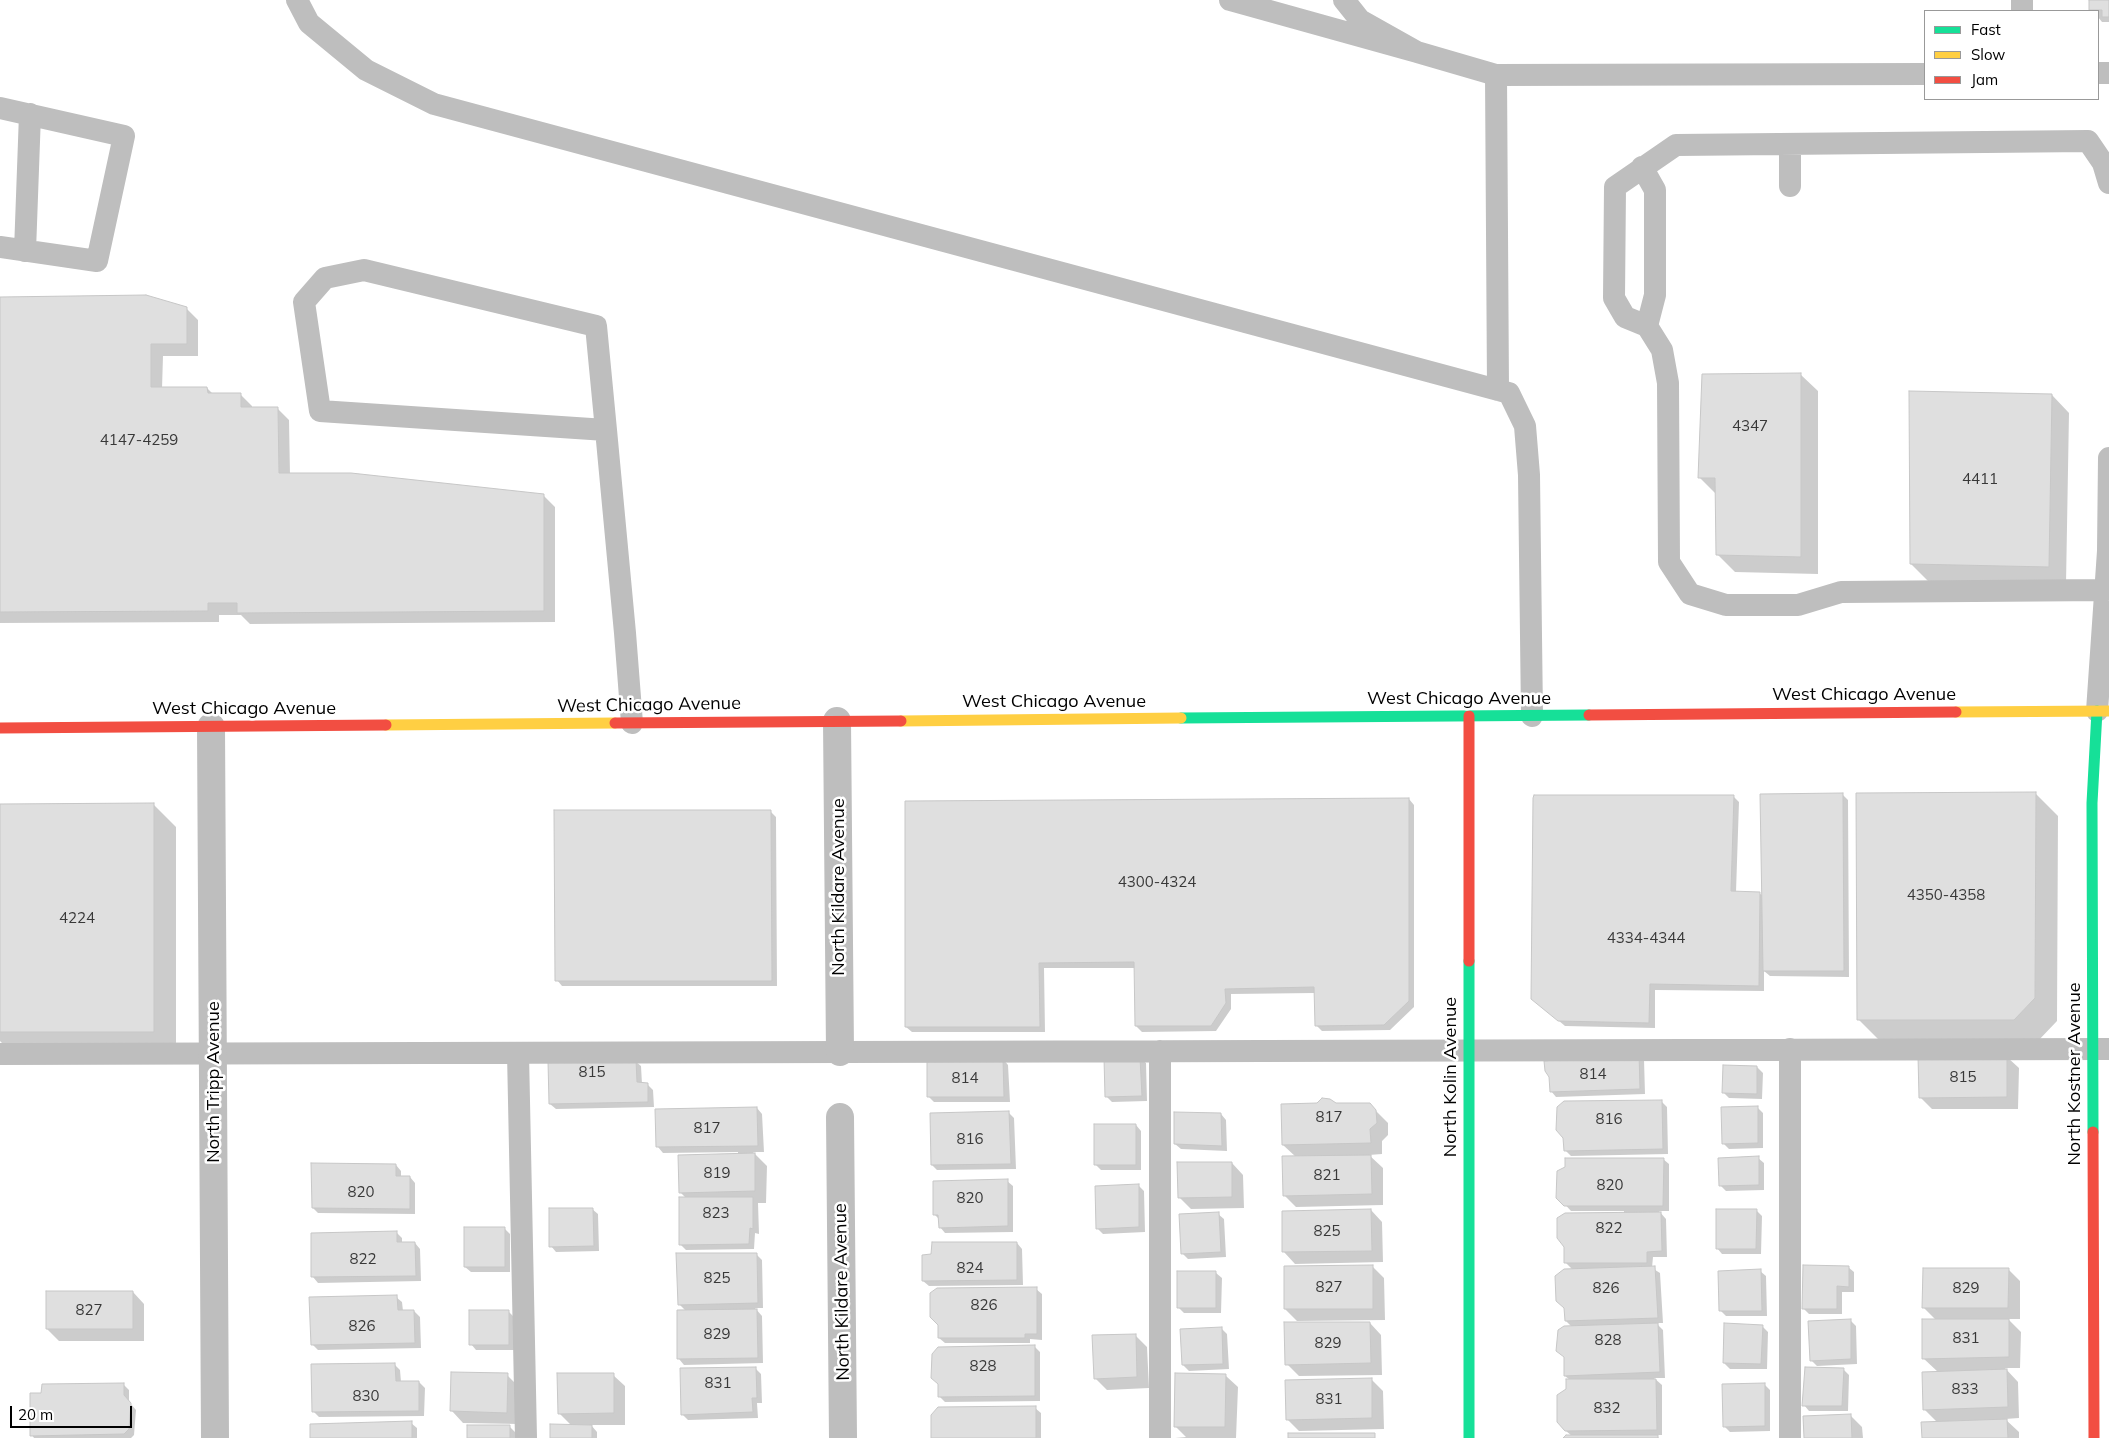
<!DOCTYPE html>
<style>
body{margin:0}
#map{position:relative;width:2109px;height:1438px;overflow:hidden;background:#fff;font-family:Mulish,sans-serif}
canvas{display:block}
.legend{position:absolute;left:1924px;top:10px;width:175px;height:90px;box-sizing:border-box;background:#fff;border:1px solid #999;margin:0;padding:6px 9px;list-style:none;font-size:15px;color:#000}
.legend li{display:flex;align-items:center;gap:10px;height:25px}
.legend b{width:25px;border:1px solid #999}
.scale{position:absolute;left:10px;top:1406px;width:122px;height:22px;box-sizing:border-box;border:2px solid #000;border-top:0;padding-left:6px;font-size:15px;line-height:18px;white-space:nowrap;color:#000;-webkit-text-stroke:4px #fff;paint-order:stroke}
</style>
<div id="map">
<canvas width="2109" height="1438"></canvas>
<ul class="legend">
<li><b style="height:6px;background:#16e098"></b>Fast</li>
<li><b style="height:6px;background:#ffcf43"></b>Slow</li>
<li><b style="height:6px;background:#f24e42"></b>Jam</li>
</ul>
<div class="scale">20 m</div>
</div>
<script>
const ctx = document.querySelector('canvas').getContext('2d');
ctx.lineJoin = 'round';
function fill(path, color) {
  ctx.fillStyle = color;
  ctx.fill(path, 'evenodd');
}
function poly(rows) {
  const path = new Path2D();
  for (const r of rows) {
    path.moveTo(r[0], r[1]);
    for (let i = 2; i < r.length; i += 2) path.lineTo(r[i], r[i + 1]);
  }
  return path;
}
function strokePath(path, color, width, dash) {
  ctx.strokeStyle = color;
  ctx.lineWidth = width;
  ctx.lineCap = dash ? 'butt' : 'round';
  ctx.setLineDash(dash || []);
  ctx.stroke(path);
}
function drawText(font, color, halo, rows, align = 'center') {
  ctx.font = font + ' Mulish,sans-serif';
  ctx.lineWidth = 5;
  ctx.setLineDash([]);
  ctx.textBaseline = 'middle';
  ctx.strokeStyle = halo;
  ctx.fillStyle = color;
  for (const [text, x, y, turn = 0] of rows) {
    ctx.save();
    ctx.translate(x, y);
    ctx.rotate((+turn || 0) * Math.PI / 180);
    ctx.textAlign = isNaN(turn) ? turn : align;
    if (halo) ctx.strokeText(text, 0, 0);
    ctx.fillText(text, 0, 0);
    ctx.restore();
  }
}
const shadow = poly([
 [2089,0,2109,0,2109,22,2102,22,2098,17,2098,11,2090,10],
 [0,298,186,308,198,320,198,356,163,356,162,389,207,388,213,394,240,394,252,406,252,409,277,408,289,420,290,475,543,495,555,507,555,622,250,624,241,615,219,615,219,622,0,623],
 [1800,374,1818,391,1818,574,1735,572,1717,554,1717,495,1699,477],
 [2052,395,2069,413,2066,584,1928,581,1911,564],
 [1842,794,1848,800,1849,977,1770,976,1764,971,1764,991,1655,990,1655,1028,1565,1026,1539,1004,1733,796,1739,802,1736,892,1759,893,1763,896],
 [2036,794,2058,816,2057,1021,2037,1042,1881,1042,1858,1019],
 [1409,799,1414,805,1414,1007,1390,1030,1322,1031,1316,1025,1315,993,1231,994,1231,1009,1216,1031,1142,1032,1136,1026,1136,968,1044,968,1045,1032,912,1032,906,1027,906,803],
 [153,804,176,827,176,1054,14,1055,0,1041,0,805],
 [770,811,776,817,777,986,562,986,557,980],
 [2007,1057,2019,1068,2018,1109,1932,1109,1920,1097],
 [1140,1058,1146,1063,1147,1101,1112,1102,1106,1096],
 [1003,1059,1008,1065,1010,1102,934,1102,928,1096],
 [1644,1059,1645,1094,1556,1097,1551,1091],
 [635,1061,641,1066,642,1084,647,1084,653,1090,654,1107,556,1109,550,1104],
 [1757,1067,1763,1073,1762,1099,1729,1098,1724,1093],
 [1662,1102,1667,1107,1668,1154,1571,1156,1565,1150],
 [1336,1104,1369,1104,1388,1123,1388,1135,1382,1141,1382,1154,1369,1155,1383,1168,1383,1205,1296,1207,1284,1195,1296,1157,1283,1145],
 [1757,1107,1763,1113,1763,1148,1729,1149,1723,1143],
 [757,1108,762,1114,764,1152,753,1152,767,1166,766,1203,758,1203,759,1234,755,1233,754,1249,686,1250,681,1245,687,1199,680,1192,738,1154,738,1152,663,1153,658,1147],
 [1009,1113,1014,1118,1016,1169,937,1170,932,1165],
 [1221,1114,1226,1120,1227,1151,1181,1149,1175,1144],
 [1136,1125,1141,1131,1141,1170,1101,1170,1095,1164],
 [1758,1158,1764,1163,1764,1190,1726,1191,1720,1185],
 [1663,1159,1669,1164,1669,1211,1659,1211,1666,1219,1667,1257,1653,1257,1652,1268,1660,1273,1663,1323,1656,1323,1663,1330,1665,1378,1654,1378,1662,1385,1662,1435,1656,1435,1659,1438,1565,1438,1572,1436,1566,1431,1567,1390,1570,1380,1565,1376,1572,1327,1566,1321,1573,1270,1566,1263,1624,1214,1624,1211,1571,1211,1558,1197],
 [1232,1163,1243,1175,1244,1208,1191,1209,1179,1197],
 [396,1165,401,1171,401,1177,410,1177,415,1183,415,1214,318,1213,313,1208],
 [1007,1181,1013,1186,1013,1232,945,1233,940,1227,939,1219,934,1214],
 [1139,1186,1144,1191,1145,1232,1103,1234,1097,1228],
 [592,1209,598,1214,599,1251,556,1252,551,1246],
 [1371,1210,1382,1222,1383,1262,1295,1264,1284,1252],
 [1756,1210,1762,1216,1761,1254,1722,1254,1717,1248],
 [1218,1214,1224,1219,1226,1257,1188,1259,1182,1253],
 [504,1228,510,1234,510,1272,471,1272,465,1267],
 [396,1232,402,1238,402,1243,415,1243,420,1249,421,1281,318,1283,313,1277],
 [1017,1243,1022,1249,1023,1285,929,1286,923,1281],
 [756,1254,762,1260,763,1308,755,1308,762,1316,763,1363,684,1365,679,1359,686,1311,679,1304],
 [1372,1266,1384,1278,1385,1320,1297,1321,1285,1309],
 [1848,1267,1854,1272,1854,1292,1842,1292,1842,1314,1809,1314,1803,1308],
 [2008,1269,2020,1281,2020,1319,2008,1319,2021,1332,2020,1368,2005,1368,2018,1382,2019,1418,2005,1419,2019,1432,2019,1438,1923,1438,1938,1423,1924,1409,1938,1372,1923,1358,1936,1320,1924,1308],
 [1760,1271,1766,1276,1767,1316,1726,1316,1720,1310],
 [1216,1273,1222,1278,1221,1313,1184,1313,1178,1307],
 [1036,1289,1042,1294,1042,1340,1030,1339,1030,1343,945,1343,939,1338],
 [133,1292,144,1304,144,1341,59,1341,47,1329],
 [396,1297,402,1302,403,1311,414,1311,420,1317,421,1348,318,1350,312,1344],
 [508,1311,514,1317,514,1350,476,1350,471,1344],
 [1850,1320,1856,1326,1857,1364,1817,1366,1811,1360],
 [1370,1323,1381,1335,1382,1375,1299,1376,1287,1364],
 [1762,1326,1768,1332,1767,1369,1730,1369,1724,1363],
 [1221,1328,1227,1334,1229,1369,1189,1371,1183,1365],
 [1135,1335,1147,1347,1149,1388,1107,1390,1095,1378],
 [1034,1346,1040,1352,1040,1401,945,1402,939,1396],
 [395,1365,400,1370,401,1382,419,1382,425,1388,424,1416,319,1417,313,1411],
 [755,1368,761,1374,762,1403,757,1403,758,1418,688,1420,682,1414],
 [1843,1369,1849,1375,1848,1411,1809,1411,1804,1405],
 [507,1375,519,1387,519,1424,463,1423,452,1411],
 [613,1375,625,1386,625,1425,591,1425,597,1432,597,1438,551,1438,571,1425,559,1413],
 [1226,1376,1238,1387,1236,1438,1175,1438,1186,1437,1175,1426],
 [1371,1379,1383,1391,1384,1429,1299,1431,1287,1419],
 [123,1384,129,1390,129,1402,136,1410,134,1435,131,1438,34,1438,32,1435],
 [1764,1384,1770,1390,1770,1431,1730,1432,1724,1426],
 [1035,1408,1041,1413,1041,1438,933,1438],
 [1850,1415,1862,1427,1863,1438,1805,1438],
 [411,1423,417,1428,417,1438,311,1438],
 [509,1426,515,1432,515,1438,468,1438]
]);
const building = poly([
 [2089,0,2109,0,2109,17,2102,17,2102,10,2089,10,2089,0],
 [146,295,187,307,187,344,151,344,151,387,207,387,208,393,241,393,241,407,278,407,279,473,351,473,544,494,544,611,237,613,237,603,208,603,208,611,0,612,0,297,146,295],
 [1801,373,1801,557,1716,555,1715,478,1698,478,1702,374,1801,373],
 [1909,391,2052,394,2049,567,1910,564,1909,391],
 [2036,792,2035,998,2014,1020,1857,1020,1856,793,2036,792],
 [1843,793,1844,971,1763,971,1760,794,1843,793],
 [1534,795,1734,795,1731,891,1760,892,1759,986,1650,984,1649,1023,1558,1021,1531,999,1533,798,1534,795],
 [1409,798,1409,1001,1384,1025,1315,1026,1314,987,1225,989,1226,1003,1211,1026,1135,1026,1134,962,1039,963,1040,1027,905,1027,905,801,1409,798],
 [154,803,154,1032,0,1032,0,804,154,803],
 [554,810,771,810,772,981,555,981,554,810],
 [1639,1052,1640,1089,1550,1092,1549,1077,1545,1071,1544,1061,1639,1052],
 [2007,1055,2007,1097,1919,1098,1918,1056,2007,1055],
 [1140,1057,1142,1096,1105,1097,1104,1058,1140,1057],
 [927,1058,1003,1058,1004,1097,927,1097,927,1058],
 [636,1059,637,1082,648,1083,648,1102,549,1104,548,1061,636,1059],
 [1723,1065,1757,1066,1757,1094,1722,1093,1723,1065],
 [1322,1098,1330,1099,1336,1103,1370,1103,1376,1110,1377,1123,1370,1129,1371,1143,1282,1145,1281,1104,1317,1103,1322,1098],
 [1662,1100,1663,1149,1564,1151,1563,1138,1556,1130,1557,1107,1564,1101,1662,1100],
 [1758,1106,1758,1143,1722,1144,1721,1107,1758,1106],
 [757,1107,758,1146,656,1147,655,1109,757,1107],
 [1009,1111,1011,1164,931,1165,930,1113,1009,1111],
 [1174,1112,1221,1113,1222,1146,1174,1144,1174,1112],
 [1094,1124,1136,1124,1136,1165,1094,1165,1094,1124],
 [755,1153,755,1191,679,1193,678,1155,755,1153],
 [1371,1155,1372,1194,1283,1196,1282,1156,1371,1155],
 [1759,1156,1759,1185,1719,1186,1718,1158,1759,1156],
 [1565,1158,1664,1158,1663,1206,1564,1206,1556,1198,1557,1171,1565,1167,1565,1158],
 [1177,1162,1232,1162,1232,1197,1178,1198,1177,1162],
 [311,1163,396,1164,396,1176,410,1176,410,1209,312,1208,311,1163],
 [1008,1179,1008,1226,939,1228,938,1215,933,1215,933,1181,1008,1179],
 [1139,1184,1139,1227,1096,1229,1095,1186,1139,1184],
 [679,1197,753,1197,753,1229,750,1228,749,1244,679,1245,679,1197],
 [549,1208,593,1208,594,1246,549,1247,549,1208],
 [1371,1209,1372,1251,1282,1252,1282,1211,1371,1209],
 [1716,1209,1757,1209,1756,1249,1716,1249,1716,1209],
 [1219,1212,1221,1252,1181,1254,1179,1214,1219,1212],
 [1661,1212,1662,1251,1647,1252,1647,1263,1564,1263,1564,1247,1557,1238,1557,1218,1565,1213,1661,1212],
 [464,1227,505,1227,505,1267,464,1267,464,1227],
 [397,1231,397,1242,415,1242,416,1276,311,1277,311,1233,397,1231],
 [932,1242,1017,1242,1017,1280,922,1281,922,1255,931,1254,932,1242],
 [676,1253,757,1253,758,1303,678,1305,676,1253],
 [1373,1265,1373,1309,1284,1309,1284,1266,1373,1265],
 [1803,1265,1849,1266,1849,1287,1837,1286,1837,1309,1802,1309,1803,1265],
 [1655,1266,1658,1318,1565,1321,1564,1308,1556,1301,1555,1276,1564,1269,1655,1266],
 [1923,1268,2009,1268,2008,1308,1922,1308,1923,1268],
 [1761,1269,1762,1311,1719,1311,1718,1271,1761,1269],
 [1177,1271,1216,1271,1216,1308,1177,1308,1177,1271],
 [1037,1287,1037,1334,1025,1334,1025,1338,938,1338,938,1325,930,1317,930,1293,937,1288,1037,1287],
 [46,1291,133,1291,133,1329,46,1329,46,1291],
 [397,1295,398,1310,414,1310,415,1343,311,1345,309,1297,397,1295],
 [757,1309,758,1358,677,1359,677,1310,757,1309],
 [469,1310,509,1310,509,1345,469,1345,469,1310],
 [1851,1319,1851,1359,1810,1361,1808,1321,1851,1319],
 [1922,1319,2009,1319,2009,1357,1922,1359,1922,1319],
 [1284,1322,1370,1322,1371,1363,1285,1365,1284,1322],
 [1658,1323,1660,1372,1564,1376,1564,1357,1556,1351,1558,1330,1564,1326,1658,1323],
 [1724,1323,1763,1325,1761,1364,1723,1363,1724,1323],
 [1222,1327,1223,1364,1182,1365,1180,1329,1222,1327],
 [1136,1334,1137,1377,1094,1379,1092,1335,1136,1334],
 [1035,1345,1035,1396,938,1397,938,1384,931,1378,932,1354,938,1347,1035,1345],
 [395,1363,396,1381,419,1381,419,1411,312,1412,311,1364,395,1363],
 [756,1367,757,1398,752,1398,753,1412,681,1415,680,1368,756,1367],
 [1805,1367,1844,1368,1842,1406,1802,1406,1805,1367],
 [2007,1369,2008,1407,1923,1410,1922,1372,2007,1369],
 [451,1372,508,1373,507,1413,450,1411,451,1372],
 [557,1373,614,1373,614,1413,558,1414,557,1373],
 [1175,1373,1226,1374,1225,1427,1174,1427,1175,1373],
 [1372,1378,1372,1418,1286,1420,1285,1380,1372,1378],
 [1566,1379,1656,1379,1657,1430,1565,1431,1557,1422,1557,1395,1566,1389,1566,1379],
 [124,1383,124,1395,131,1403,129,1429,124,1434,30,1436,30,1393,41,1393,42,1384,124,1383],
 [1765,1383,1765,1426,1723,1427,1722,1384,1765,1383],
 [1036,1406,1036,1438,931,1438,931,1415,938,1407,1036,1406],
 [1851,1414,1852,1438,1804,1438,1803,1416,1851,1414],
 [2007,1419,2008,1438,1922,1438,1921,1422,2007,1419],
 [412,1421,412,1438,310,1438,310,1424,412,1421],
 [550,1424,592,1425,592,1438,550,1438,550,1424],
 [467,1425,510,1425,510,1438,467,1438,467,1425],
 [1288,1433,1375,1433,1375,1438,1288,1438,1288,1433],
 [1566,1435,1658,1435,1658,1438,1563,1438,1566,1435]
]);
const lane = poly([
 [297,0,309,23,366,70,434,104,1509,393,1525,426,1529,475,1532,716],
 [1230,0,1417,52],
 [1344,0,1360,20,1417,52,1496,75],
 [2022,11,2022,0],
 [2098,73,2109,73],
 [0,108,124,136,97,261,0,247],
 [1790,144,1790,186],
 [1642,167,1655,190,1655,295,1647,326],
 [25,251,30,114],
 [1498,390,1496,75,1925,74],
 [606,430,320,411,304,302,325,278,364,270,596,326,606,430,625,633,632,723],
 [2105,590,1841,592,1798,605,1726,605,1690,594,1669,562,1668,383,1662,350,1647,326,1625,317,1614,298,1615,187,1676,145,2088,141,2103,163,2109,183],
 [2097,711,2108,551,2109,458],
 [1160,1051,1160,1438],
 [518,1053,526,1438],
 [0,1054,2109,1049],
 [1790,1438,1790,1049]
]);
const street = poly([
 [837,721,840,1052],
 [211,727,215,1438],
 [840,1117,843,1438]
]);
const fast = poly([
 [1181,718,1589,715],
 [1469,961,1469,1438],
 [2093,1132,2092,803,2097,711]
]);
const slow = poly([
 [1956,712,2109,711],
 [901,721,1181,718],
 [386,725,615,723]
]);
const jam = poly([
 [1589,715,1956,712],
 [1469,716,1469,961],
 [615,723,901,721],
 [0,728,386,725],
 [2093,1132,2094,1438]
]);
const numberNames = [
 ["4347",1750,426],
 ["4147-4259",139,440],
 ["4411",1980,479],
 ["4300-4324",1157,882],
 ["4350-4358",1946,895],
 ["4224",77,918],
 ["4334-4344",1646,938],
 ["815",592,1072],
 ["814",1593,1074],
 ["815",1963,1077],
 ["814",965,1078],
 ["817",1329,1117],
 ["816",1609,1119],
 ["817",707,1128],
 ["816",970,1139],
 ["819",717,1173],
 ["821",1327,1175],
 ["820",1610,1185],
 ["820",361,1192],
 ["820",970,1198],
 ["823",716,1213],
 ["822",1609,1228],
 ["825",1327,1231],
 ["822",363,1259],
 ["824",970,1268],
 ["825",717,1278],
 ["827",1329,1287],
 ["826",1606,1288],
 ["829",1966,1288],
 ["826",984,1305],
 ["827",89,1310],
 ["826",362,1326],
 ["829",717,1334],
 ["831",1966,1338],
 ["828",1608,1340],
 ["829",1328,1343],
 ["828",983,1366],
 ["831",718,1383],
 ["833",1965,1389],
 ["830",366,1396],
 ["831",1329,1399],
 ["832",1607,1408]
];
const streetNames = [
 ["West Chicago Avenue",1864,695],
 ["West Chicago Avenue",1459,699],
 ["West Chicago Avenue",1054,702],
 ["West Chicago Avenue",649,705,-1],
 ["West Chicago Avenue",244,709],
 ["North Kildare Avenue",839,887,-90],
 ["North Kostner Avenue",2075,1074,-90],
 ["North Kolin Avenue",1451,1077,-90],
 ["North Tripp Avenue",214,1082,-90],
 ["North Kildare Avenue",842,1292,-91]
];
fill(shadow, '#0003');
fill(building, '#dfdfdf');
strokePath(building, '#c7c7c7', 1);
strokePath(lane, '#bebebe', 22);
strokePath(street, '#bebebe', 28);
strokePath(fast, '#16e098', 11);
strokePath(slow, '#ffcf43', 11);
strokePath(jam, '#f24e42', 11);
drawText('15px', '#383838', null, numberNames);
drawText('18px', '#000', '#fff', streetNames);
</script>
